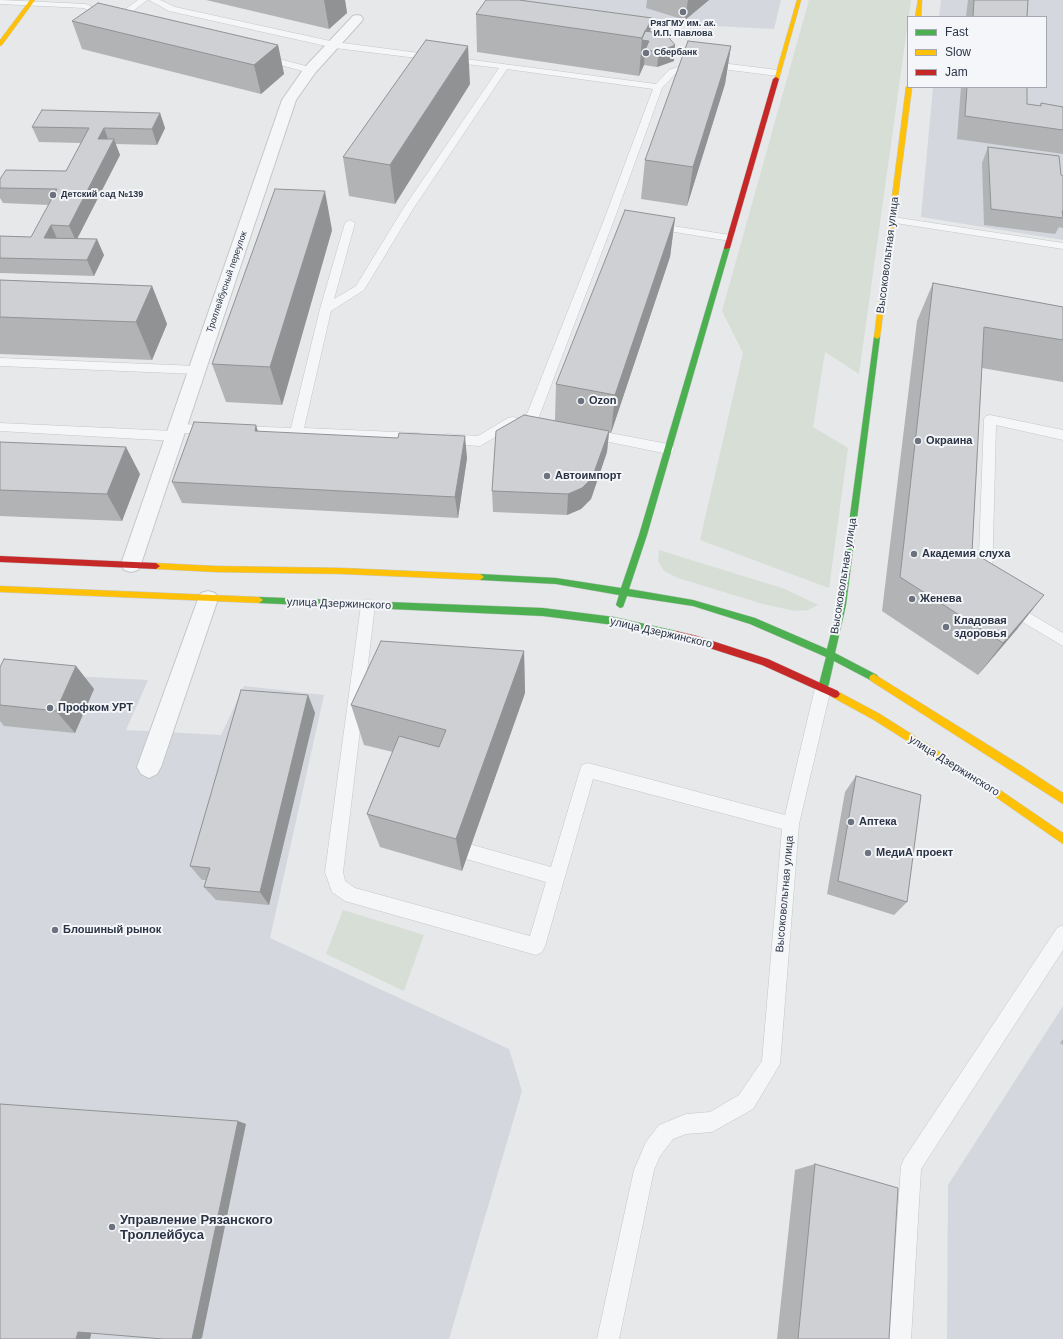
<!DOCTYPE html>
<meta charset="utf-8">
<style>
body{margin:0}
#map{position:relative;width:1063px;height:1339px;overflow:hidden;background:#e6e8ea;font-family:Arial,sans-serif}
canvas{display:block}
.legend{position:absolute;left:907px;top:16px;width:140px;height:72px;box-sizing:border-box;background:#f4f6f9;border:1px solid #a4a8b1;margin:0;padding:5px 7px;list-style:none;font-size:12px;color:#2b3445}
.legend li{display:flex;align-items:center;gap:8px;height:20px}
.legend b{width:20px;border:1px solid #a4a8b1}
</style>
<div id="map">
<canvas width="1063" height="1339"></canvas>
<ul class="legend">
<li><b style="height:5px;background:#4caf50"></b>Fast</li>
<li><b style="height:5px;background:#ffc107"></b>Slow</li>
<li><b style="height:5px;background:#c62828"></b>Jam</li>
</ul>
</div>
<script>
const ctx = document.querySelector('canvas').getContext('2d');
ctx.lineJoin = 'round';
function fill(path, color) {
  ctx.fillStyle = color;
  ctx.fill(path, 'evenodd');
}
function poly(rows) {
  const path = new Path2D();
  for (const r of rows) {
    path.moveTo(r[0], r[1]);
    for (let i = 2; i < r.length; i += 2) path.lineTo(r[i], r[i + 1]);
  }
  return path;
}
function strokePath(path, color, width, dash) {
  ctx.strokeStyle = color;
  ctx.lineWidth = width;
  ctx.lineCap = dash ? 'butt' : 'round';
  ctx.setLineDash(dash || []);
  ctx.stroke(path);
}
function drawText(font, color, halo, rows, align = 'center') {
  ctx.font = font + ' Arial,sans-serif';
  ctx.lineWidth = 4;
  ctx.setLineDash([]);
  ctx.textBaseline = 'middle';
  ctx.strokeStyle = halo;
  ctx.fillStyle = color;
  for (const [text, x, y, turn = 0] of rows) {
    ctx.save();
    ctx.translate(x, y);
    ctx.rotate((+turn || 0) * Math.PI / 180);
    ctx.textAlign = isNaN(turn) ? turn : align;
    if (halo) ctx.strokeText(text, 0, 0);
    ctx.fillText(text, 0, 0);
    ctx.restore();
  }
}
const built = poly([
 [504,0,781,0,774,29,673,24],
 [941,0,1063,0,1063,240,921,217,933,87,1046,87,1046,17,939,17],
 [0,672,148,680,126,730,221,735,244,686,324,695,270,938,509,1049,522,1091,449,1339,0,1339],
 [1063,1006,1063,1339,947,1339,948,1185]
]);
const green = poly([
 [809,0,911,0,859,374,825,352,813,427,848,448,829,588,700,540,743,353,722,311],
 [659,550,785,589,818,605,808,610,795,611,763,604,678,578,664,571,658,561],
 [343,910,424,935,404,991,326,954]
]);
const lane = poly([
 [0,0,86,4,112,17,111,19,105,19,84,8,0,4,0,0],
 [138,0,147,0,118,23,112,23,111,21,112,19,138,0],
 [149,0,160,0,175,7,335,42,656,84,669,70,697,60,778,70,782,73,778,76,698,66,675,74,662,88,614,220,537,422,538,424,536,427,532,428,514,426,480,446,446,444,442,442,440,439,442,436,446,434,478,436,508,418,512,417,525,419,604,220,653,89,507,69,413,209,364,290,331,311,304,428,418,433,422,435,424,438,422,441,418,443,238,434,234,433,232,430,234,427,238,426,291,428,320,309,345,223,350,220,355,223,334,299,356,286,403,209,499,68,335,48,169,11,149,0],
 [261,54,313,68,314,70,310,73,258,59,257,57,261,54],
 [893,217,1063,243,1063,249,889,222,888,220,889,218,893,217],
 [654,223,730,235,735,238,730,241,650,228,649,226,650,224,654,223],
 [0,358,197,366,201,367,203,370,201,373,197,374,0,366,0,358],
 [990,415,1063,430,1063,440,996,425,992,581,990,585,985,587,980,585,978,581,984,419,986,416,990,415],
 [0,423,173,431,171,428,173,425,177,424,212,425,216,426,218,429,216,432,212,433,178,433,181,436,179,439,175,441,0,431,0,423],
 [589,429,668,444,673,446,674,449,673,452,668,454,585,437,583,434,585,431,589,429],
 [368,599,373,601,375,605,343,872,345,881,355,888,530,936,546,882,463,858,461,852,463,846,469,844,551,867,580,770,582,765,588,763,785,815,815,688,818,683,823,681,828,683,831,688,799,824,780,1064,753,1109,712,1132,686,1134,673,1139,660,1156,654,1170,619,1339,597,1339,634,1170,646,1142,659,1125,686,1114,710,1112,739,1095,762,1061,782,829,593,779,545,946,542,952,536,955,345,901,332,892,325,872,361,605,363,601,368,599],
 [1009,601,1063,633,1063,646,1004,611,1002,607,1004,603,1009,601],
 [1063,925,1063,950,921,1169,911,1339,889,1339,901,1166,904,1159,1057,928,1063,925]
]);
const street = poly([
 [357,15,361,16,363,19,361,22,315,73,296,100,141,564,138,570,131,572,124,570,121,564,282,100,305,67,353,16,357,15],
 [208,591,215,593,218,599,161,767,157,774,149,778,141,774,137,767,198,599,201,593,208,591]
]);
const fast = poly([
 [727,246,730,248,647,535,629,589,693,600,755,618,827,649,838,605,874,337,875,335,879,335,880,337,846,605,835,653,877,675,879,678,877,681,874,682,834,661,828,688,826,691,823,692,820,691,818,688,826,657,750,624,693,606,627,596,623,607,620,608,616,605,619,595,556,584,480,580,476,577,480,574,556,578,621,588,639,535,724,248,727,246],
 [259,597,543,608,614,617,676,631,679,632,680,635,679,638,676,639,614,625,543,616,259,603,255,600,259,597]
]);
const slow = poly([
 [30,0,35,0,2,45,0,46,0,40,30,0],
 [797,0,801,0,779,79,774,80,797,0],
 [918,0,922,0,921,17,915,17,918,0],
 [908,86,908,87,912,87,880,337,877,339,874,337,906,87,908,86],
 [156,563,215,566,342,568,480,574,484,577,480,580,342,574,215,572,156,569,152,566,156,563],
 [0,586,259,597,263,600,259,603,0,592,0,586],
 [874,674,1022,766,1063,793,1063,804,871,681,869,678,871,675,874,674],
 [835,690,880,714,1003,792,1063,833,1063,844,997,798,874,720,832,697,830,694,832,691,835,690]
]);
const jam = poly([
 [776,77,779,79,730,248,725,249,724,248,773,79,776,77],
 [0,556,156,563,160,566,156,569,0,562,0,556],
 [676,631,697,636,768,659,838,691,840,694,838,697,835,698,762,665,697,644,673,638,672,635,673,632,676,631]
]);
const wall = poly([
 [206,0,345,0,347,13,329,29],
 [647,0,709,0,685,20,646,8],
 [968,0,1028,0,1027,17,966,17],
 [476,14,652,18,650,32,674,61,657,67,644,65,639,76,477,52],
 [72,21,278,45,284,74,261,94,82,49],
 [731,46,725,84,687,206,641,199,645,160],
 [470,84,395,204,349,196,343,157],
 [961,87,1027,87,1027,104,1040,106,1041,103,1063,107,1063,154,957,139],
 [160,113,165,128,157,145,115,144,120,155,77,239,104,255,94,276,0,273,0,236,31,237,49,205,3,203,0,198,0,179,66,171,81,143,39,142,32,127],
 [988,147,1063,176,1063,228,1059,227,1055,234,984,225,982,163],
 [675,218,670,257,611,433,609,433,607,452,591,499,581,509,567,515,493,512,492,491,555,420,556,384],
 [332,230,282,405,226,402,212,364],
 [0,280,152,286,167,324,152,360,0,354],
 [933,283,1063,307,1063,382,982,368,972,552,1018,628,978,675,882,611,917,321],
 [258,431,467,458,458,518,182,503,172,482],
 [0,442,140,474,122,521,0,516],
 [524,651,525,693,462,871,380,847,367,814,393,752,364,745,351,705],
 [76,666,94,689,75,733,4,726,0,721,0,667],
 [308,695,315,713,269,905,216,900,204,887,206,880,202,880,190,866],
 [856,776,907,902,894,915,827,894,845,792],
 [1063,1039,1063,1045,1060,1043],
 [815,1164,889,1339,777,1339,795,1170]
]);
const shadedWall = poly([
 [324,0,345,0,347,13,329,29],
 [688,0,709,0,685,20],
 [652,18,648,50,645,50,644,65,639,76,642,38],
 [278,45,284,74,261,94,254,65],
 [675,45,674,61,657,67,659,52],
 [468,46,470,84,395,204,390,165],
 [731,46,725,84,687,206,693,167],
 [160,113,165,128,157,145,152,129],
 [104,128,110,144,98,139],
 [114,139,120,155,76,241,69,226],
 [325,191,332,230,282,405,270,367],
 [675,218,670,257,611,433,615,395],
 [51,225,58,241,44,238],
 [97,239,104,255,94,276,87,260],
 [152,286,167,324,152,360,136,322],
 [256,425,263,447,255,431],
 [609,431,607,452,591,499,581,509,567,515,568,494],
 [465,436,467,458,458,518,455,497],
 [126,447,140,474,122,521,107,494],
 [1044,595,1018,628,978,675,1003,643],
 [524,651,525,693,462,871,456,839],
 [76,666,94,689,75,733,56,711],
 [308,695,315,713,269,905,260,892],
 [238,1121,246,1124,202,1338,200,1339,192,1339],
 [92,1330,90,1339,76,1339,78,1332]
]);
const building = poly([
 [486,0,519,0,652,18,642,38,476,14,486,0],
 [974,0,1028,0,1027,17,973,17,974,0],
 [98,3,278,45,254,65,72,21,98,3],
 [645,31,666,34,675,45,659,52,645,50,649,41,642,40,642,38,645,31],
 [426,40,468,46,390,165,343,157,426,40],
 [688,41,731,46,693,167,645,160,688,41],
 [967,87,1027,87,1027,104,1041,106,1041,103,1063,107,1063,130,965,116,967,87],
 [42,110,160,113,152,129,104,128,98,139,114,139,69,226,51,225,44,238,97,239,87,260,0,258,0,236,31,237,57,189,0,188,0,179,6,170,66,171,89,128,32,127,42,110],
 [988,147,1059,156,1061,175,1063,176,1063,211,1062,211,1063,218,991,209,988,147],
 [275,189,325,191,270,367,212,364,275,189],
 [625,210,675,218,615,395,556,384,625,210],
 [0,280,152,286,136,322,0,317,0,280],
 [933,283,1063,307,1063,340,984,327,972,552,1044,595,1003,643,900,577,933,283],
 [524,415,609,431,592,478,582,488,568,494,492,491,496,431,524,415],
 [194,422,256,425,255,431,398,438,399,433,465,436,455,497,172,482,194,422],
 [0,442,126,447,107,494,0,490,0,442],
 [381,641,524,651,456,839,367,814,399,736,439,747,446,730,351,705,381,641],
 [4,659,76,666,56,711,0,705,0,667,4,659],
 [241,690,308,695,260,892,204,887,210,868,190,866,241,690],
 [856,776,921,795,907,902,838,881,856,776],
 [0,1104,238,1121,192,1339,163,1339,78,1332,76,1339,0,1339,0,1104],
 [815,1164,898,1188,889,1339,798,1339,815,1164]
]);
const markers = [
 [683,12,4,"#6c737f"],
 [646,53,4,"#6c737f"],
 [53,195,4,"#6c737f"],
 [581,401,4,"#6c737f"],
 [918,441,4,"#6c737f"],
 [547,476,4,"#6c737f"],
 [914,554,4,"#6c737f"],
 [912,599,4,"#6c737f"],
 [946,627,4,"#6c737f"],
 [50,708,4,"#6c737f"],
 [851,822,4,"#6c737f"],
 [868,853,4,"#6c737f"],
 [55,930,4,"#6c737f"],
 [112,1227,4,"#6c737f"]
];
const farPoinames = [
 ["РязГМУ им. ак.",683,24,"center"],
 ["И.П. Павлова",683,34,"center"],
 ["Сбербанк",654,53],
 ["Детский сад №139",61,195]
];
const farStreetnames = [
 ["Троллейбусный переулок",227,282,-71]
];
const streetNames = [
 ["Высоковольтная улица",888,255,-83],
 ["Высоковольтная улица",844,576,-81],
 ["улица Дзержинского",339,604,2],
 ["улица Дзержинского",661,633,13],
 ["улица Дзержинского",954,766,32],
 ["Высоковольтная улица",785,894,-85]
];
const poiNames = [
 ["Ozon",589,401],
 ["Окраина",926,441],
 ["Автоимпорт",555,476],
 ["Академия слуха",922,554],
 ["Женева",920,599],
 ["Кладовая",954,621],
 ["здоровья",954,634],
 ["Профком УРТ",58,708],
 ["Аптека",859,822],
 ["МедиА проект",876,853],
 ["Блошиный рынок",63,930]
];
const nearPoinames = [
 ["Управление Рязанского",120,1220],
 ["Троллейбуса",120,1235]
];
fill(built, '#d4d7dd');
fill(green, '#d6ded6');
strokePath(lane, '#c4c6c8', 1);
strokePath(street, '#c4c6c8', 2);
strokePath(fast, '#c4c6c8', 1);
strokePath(slow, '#c4c6c8', 1);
strokePath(jam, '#c4c6c8', 1);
fill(lane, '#f5f6f7');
fill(street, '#f5f6f7');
fill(fast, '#4caf50');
fill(slow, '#ffc107');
fill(jam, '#c62828');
fill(wall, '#b1b3b5');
fill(shadedWall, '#909294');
fill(building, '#ced0d3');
strokePath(building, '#909294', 1);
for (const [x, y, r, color] of markers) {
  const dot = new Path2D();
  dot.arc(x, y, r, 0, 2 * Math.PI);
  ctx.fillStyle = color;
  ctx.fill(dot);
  strokePath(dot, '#f4f6f9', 1.5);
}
drawText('bold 9px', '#2b3445', '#f4f6f9', farPoinames, 'left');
drawText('9px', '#2b3445', '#f4f6f9', farStreetnames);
drawText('11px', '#2b3445', '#f4f6f9', streetNames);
drawText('bold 11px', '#2b3445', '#f4f6f9', poiNames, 'left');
drawText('bold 13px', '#2b3445', '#f4f6f9', nearPoinames, 'left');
</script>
